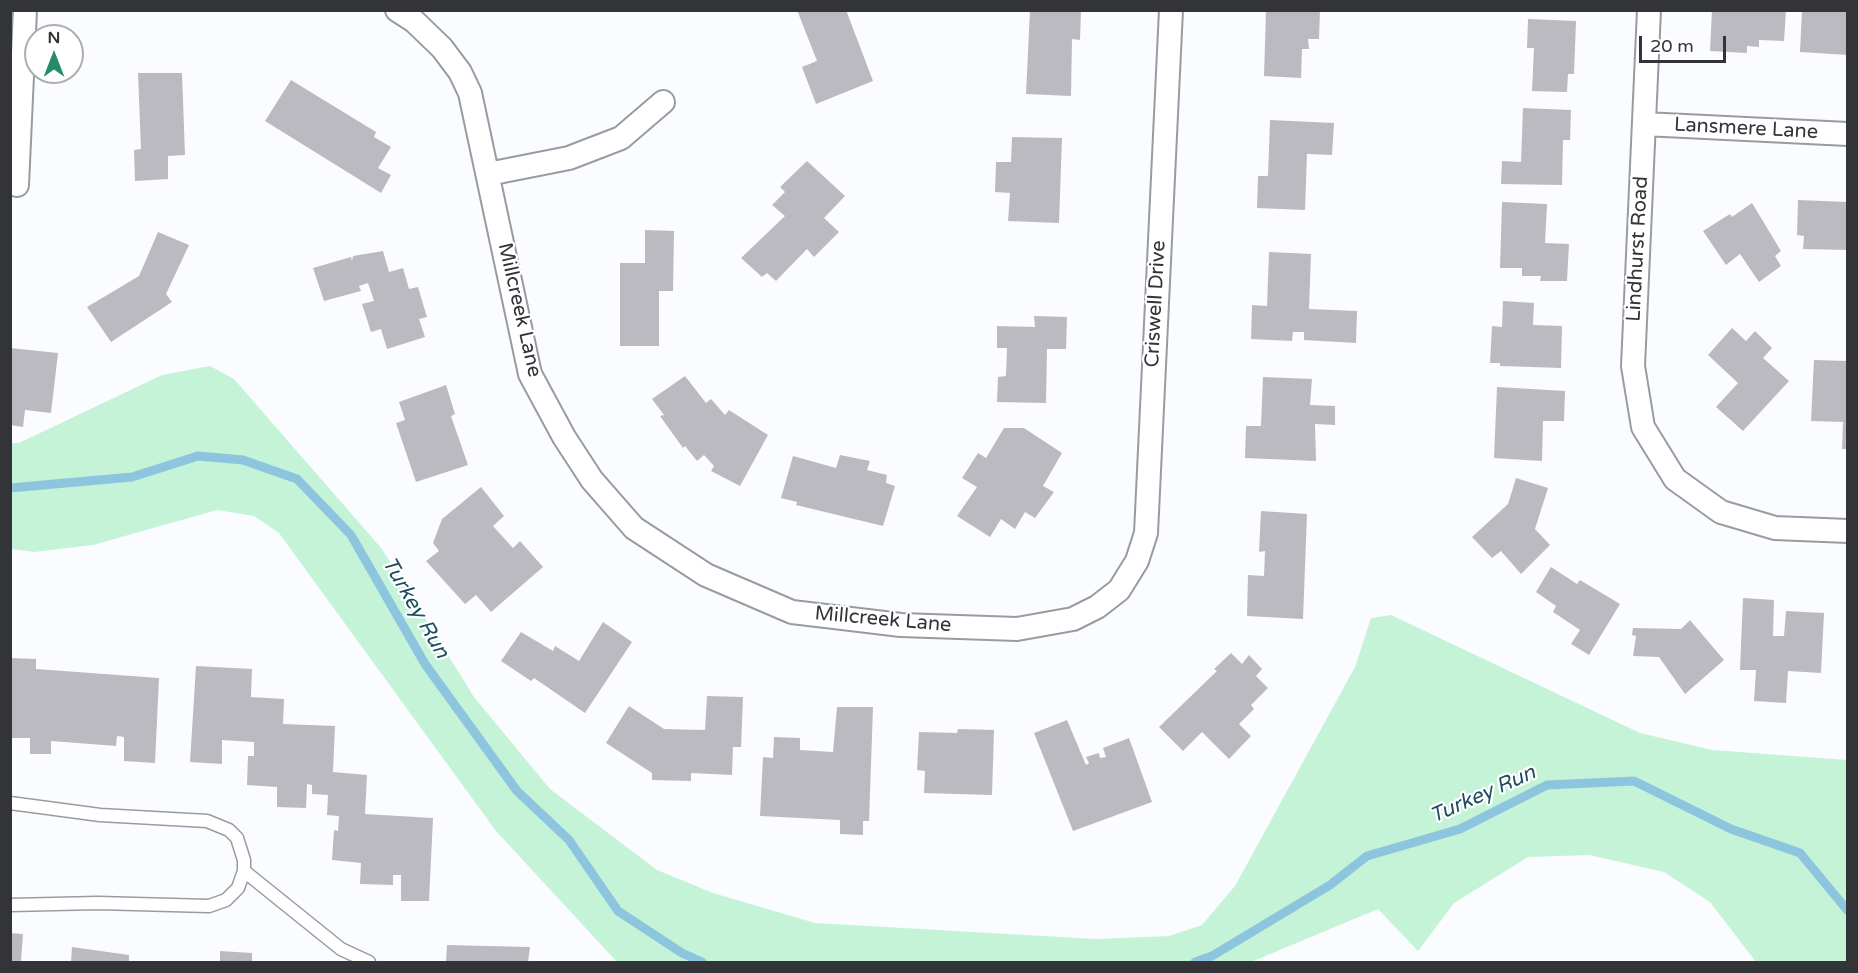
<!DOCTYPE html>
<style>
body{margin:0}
#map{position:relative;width:1858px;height:973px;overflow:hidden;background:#fafcff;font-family:"Varela Round",sans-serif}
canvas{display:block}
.frame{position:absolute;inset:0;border:12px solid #333437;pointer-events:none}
.north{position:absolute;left:24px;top:24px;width:60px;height:60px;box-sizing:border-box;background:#fff;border:2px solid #adaeaf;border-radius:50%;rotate:0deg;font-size:16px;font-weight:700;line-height:24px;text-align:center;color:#333437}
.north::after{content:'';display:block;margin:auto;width:21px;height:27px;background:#268b67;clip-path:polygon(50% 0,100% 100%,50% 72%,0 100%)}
.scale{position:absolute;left:1639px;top:36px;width:87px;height:27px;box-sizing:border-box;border:3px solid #333437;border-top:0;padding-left:8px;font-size:18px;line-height:21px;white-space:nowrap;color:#333437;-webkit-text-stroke:4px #fff;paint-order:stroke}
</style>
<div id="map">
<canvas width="1858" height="973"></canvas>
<div class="frame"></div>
<div class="north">N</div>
<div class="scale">20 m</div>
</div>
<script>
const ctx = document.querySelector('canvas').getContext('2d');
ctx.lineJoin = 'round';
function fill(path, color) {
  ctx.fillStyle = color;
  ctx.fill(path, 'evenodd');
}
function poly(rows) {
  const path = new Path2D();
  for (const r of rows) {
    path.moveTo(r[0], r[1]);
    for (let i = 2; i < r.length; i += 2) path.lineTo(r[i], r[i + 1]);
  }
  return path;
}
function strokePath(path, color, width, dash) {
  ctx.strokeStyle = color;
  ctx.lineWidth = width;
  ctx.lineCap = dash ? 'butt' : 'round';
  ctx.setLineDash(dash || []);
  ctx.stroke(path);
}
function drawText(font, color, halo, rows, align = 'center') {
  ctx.font = font + ' "Varela Round",sans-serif';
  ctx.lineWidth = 4.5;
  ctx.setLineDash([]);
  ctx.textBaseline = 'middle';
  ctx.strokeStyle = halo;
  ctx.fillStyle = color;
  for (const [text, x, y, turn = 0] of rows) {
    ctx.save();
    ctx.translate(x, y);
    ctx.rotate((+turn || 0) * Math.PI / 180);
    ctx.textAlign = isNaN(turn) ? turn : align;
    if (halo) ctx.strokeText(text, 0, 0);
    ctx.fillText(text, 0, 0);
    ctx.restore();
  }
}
const green = poly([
 [210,366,234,379,382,549,474,697,550,789,657,870,713,893,815,923,1096,939,1169,936,1202,925,1235,886,1355,667,1371,618,1391,615,1640,733,1712,750,1847,760,1847,962,1756,962,1710,902,1664,872,1589,855,1528,857,1454,903,1418,951,1378,909,1251,962,617,962,496,831,279,533,254,516,217,510,93,545,34,552,11,549,11,443,19,443,162,375]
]);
const stream = poly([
 [10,488,132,477,198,456,243,460,297,479,351,535,425,664,517,791,569,840,618,911,682,953,702,962],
 [1195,962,1212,956,1330,885,1367,856,1460,829,1547,785,1634,781,1731,829,1800,853,1848,911]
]);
const building = poly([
 [797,10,846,10,873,81,816,104,802,67,817,61],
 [1030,10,1081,10,1080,40,1072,39,1071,96,1026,94],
 [1266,10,1320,10,1319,39,1308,39,1309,49,1302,49,1301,78,1264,76],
 [1712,10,1786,10,1784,41,1759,40,1759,47,1747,46,1747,53,1710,51],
 [1802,10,1848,12,1848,55,1800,52],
 [1528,19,1576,21,1574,74,1568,74,1567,92,1532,91,1534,48,1527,48],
 [138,73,182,73,185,155,168,156,168,179,135,181,134,150,141,149],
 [291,80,376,132,374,137,391,147,378,168,391,175,381,193,265,121],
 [1523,108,1571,110,1570,140,1563,140,1562,185,1501,184,1502,161,1521,162],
 [1270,120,1334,123,1332,155,1307,154,1305,210,1257,208,1258,176,1268,176],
 [1012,137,1062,138,1059,223,1008,221,1010,193,995,192,996,162,1011,162],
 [807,161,845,196,824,218,839,232,814,257,807,249,776,281,767,273,762,277,741,258,785,216,772,205,785,192,780,187],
 [1798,200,1848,202,1848,250,1803,249,1804,236,1797,235],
 [1502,202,1547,204,1545,243,1569,244,1567,281,1540,281,1541,276,1522,276,1522,268,1500,268],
 [1752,203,1781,251,1775,256,1781,266,1759,282,1740,254,1726,265,1703,231,1730,214,1732,217],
 [645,230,674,231,673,291,659,291,659,346,620,346,620,263,645,263],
 [158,232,189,245,166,294,172,302,111,342,87,307,139,276],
 [383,251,389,272,403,268,409,289,418,287,427,317,419,319,425,337,387,349,381,329,371,332,362,304,374,301,368,283,359,286,361,291,324,301,313,268,351,257,352,261,353,256],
 [1269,252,1311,254,1309,309,1357,311,1356,343,1304,340,1304,332,1293,332,1292,341,1251,339,1252,305,1267,306],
 [1503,301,1534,303,1533,325,1562,326,1561,368,1500,366,1500,363,1490,363,1492,326,1502,327],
 [1034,316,1067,317,1066,349,1047,349,1046,403,997,402,998,377,1006,376,1007,348,997,348,997,326,1035,327],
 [1732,328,1746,341,1755,331,1772,348,1763,358,1789,381,1743,431,1716,407,1738,383,1708,355],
 [10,348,58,353,51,413,25,410,23,427,10,425],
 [1814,360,1848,361,1848,449,1842,449,1843,422,1811,421],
 [685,376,706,403,711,399,725,415,729,410,768,435,740,486,711,471,714,466,704,455,697,461,685,446,683,448,660,416,664,415,652,399],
 [1263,377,1312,379,1310,405,1335,406,1335,425,1315,424,1316,461,1245,458,1246,426,1261,426],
 [446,385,455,414,451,416,468,465,416,482,396,423,405,420,399,402],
 [1497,387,1565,391,1564,421,1543,421,1542,461,1494,458],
 [1004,428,1024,428,1062,453,1043,486,1054,492,1035,518,1025,512,1015,529,1001,519,990,537,957,516,977,487,962,478,978,453,986,458],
 [840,455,870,461,867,470,887,475,886,483,895,486,883,526,796,505,797,502,781,498,793,456,836,468],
 [1516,478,1548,488,1535,529,1550,545,1521,574,1501,551,1492,558,1472,537,1508,504],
 [481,487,504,516,493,526,513,548,520,541,543,567,491,612,476,595,465,604,426,561,439,551,433,543,442,519],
 [1261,511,1307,514,1303,619,1247,616,1248,575,1264,576,1265,551,1259,552],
 [1551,567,1577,584,1580,580,1620,604,1589,655,1571,644,1580,630,1553,612,1556,606,1536,592],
 [1743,598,1774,600,1773,636,1784,636,1786,611,1824,613,1821,673,1788,671,1786,703,1754,701,1756,670,1740,670],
 [1690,620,1724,660,1685,694,1659,657,1633,656,1636,636,1632,635,1633,628,1681,629],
 [603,622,632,642,585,713,534,678,531,681,501,661,521,632,553,651,555,646,579,661],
 [1231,653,1242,664,1249,655,1262,669,1256,676,1268,688,1251,705,1254,709,1239,724,1251,736,1229,759,1202,732,1183,751,1159,727,1217,671,1214,669],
 [10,658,36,659,36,669,159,678,155,763,124,761,124,737,117,736,116,746,51,741,51,754,30,754,30,738,10,738],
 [196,666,252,669,251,697,284,699,283,724,335,726,333,772,367,775,365,814,433,818,429,901,401,901,401,875,393,875,393,885,360,884,361,863,332,860,334,830,338,831,339,816,327,815,328,795,312,794,312,785,307,784,306,808,277,807,277,787,247,785,248,756,254,756,254,742,222,740,222,764,190,762],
 [707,696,743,697,741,747,733,747,732,775,691,773,691,781,652,780,652,773,606,743,629,706,664,729,705,730],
 [837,707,873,707,869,821,863,821,863,835,840,834,840,820,760,816,763,757,773,758,774,737,800,738,800,750,833,752],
 [1067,720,1086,765,1089,763,1086,757,1099,753,1100,758,1106,757,1103,748,1129,738,1152,802,1073,831,1034,733],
 [958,729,994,730,992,795,924,793,925,771,917,770,919,732,957,733],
 [10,933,23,934,21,962,10,962],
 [447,945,530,947,528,962,446,962],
 [72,947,129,955,129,962,71,962],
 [220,951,252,953,252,962,220,962]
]);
const lane = poly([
 [10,803,100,815,207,821,229,830,237,838,244,860,244,871,238,888,226,900,209,906,98,903,10,905],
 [244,871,341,949,369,962]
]);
const street = poly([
 [397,10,414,21,442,48,460,72,470,93,530,374,564,437,592,480,634,528,706,575,792,612,901,625,1017,629,1073,619,1097,607,1119,590,1137,561,1146,533,1171,10],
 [1649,10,1633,366,1643,427,1675,479,1721,512,1775,528,1848,531],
 [1644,124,1848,134],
 [488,174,569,158,621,138,663,102],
 [17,185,25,10]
]);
const streetNames = [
 ["Lansmere Lane",1746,129,3],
 ["Lindhurst Road",1638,249,-87],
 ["Criswell Drive",1156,304,-87],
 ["Millcreek Lane",519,310,77],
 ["Millcreek Lane",883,620,5]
];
const waterNames = [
 ["Turkey Run",415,608,60],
 ["Turkey Run",1483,795,-24]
];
fill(green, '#c5f3d7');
strokePath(stream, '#8dc5df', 9);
fill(building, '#bcbac1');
strokePath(lane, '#989ca2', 15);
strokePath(street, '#989ca2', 26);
strokePath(lane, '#fff', 12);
strokePath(street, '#fff', 22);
drawText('20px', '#333437', '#fff', streetNames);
drawText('italic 21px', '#1e4d60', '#fff', waterNames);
</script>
